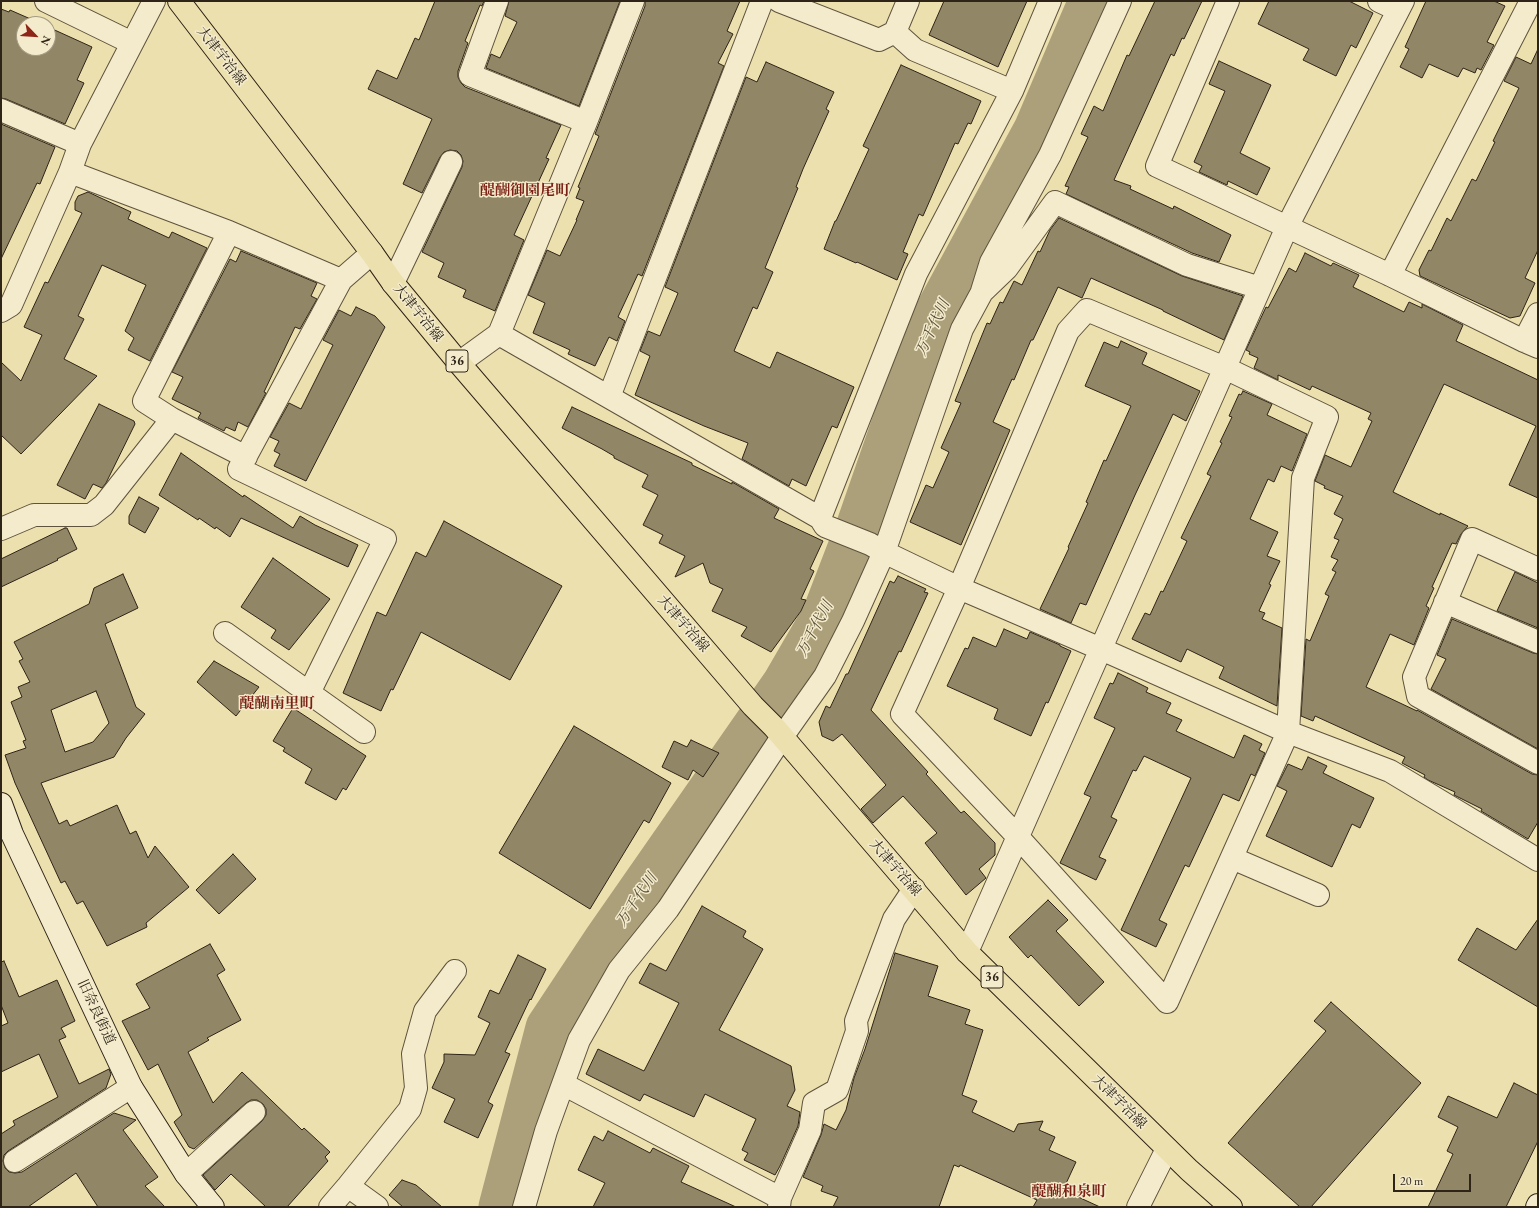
<!DOCTYPE html>
<meta charset="utf-8">
<style>
body{margin:0}
#map{position:relative;width:1539px;height:1208px;overflow:hidden;background:#ede0af;font-family:"EB Garamond",serif}
canvas{display:block}
.frame{position:absolute;inset:0;border:2px solid #2e2417;pointer-events:none}
.north{position:absolute;left:16px;top:16px;width:40px;height:40px;box-sizing:border-box;background:#f3ebcb;border:1px solid #a49b83;border-radius:50%;rotate:115deg;font-size:11px;font-weight:700;line-height:16px;text-align:center;color:#2e2417}
.north::after{content:'';display:block;margin:auto;width:14px;height:18px;background:#8f2418;clip-path:polygon(50% 0,100% 100%,50% 72%,0 100%)}
.scale{position:absolute;left:1393px;top:1174px;width:78px;height:18px;box-sizing:border-box;border:2px solid #2e2417;border-top:0;padding-left:5px;font-size:12px;line-height:14px;white-space:nowrap;color:#2e2417;-webkit-text-stroke:3px #f3ebcb;paint-order:stroke}
</style>
<div id="map">
<canvas width="1539" height="1208"></canvas>
<div class="frame"></div>
<div class="north">N</div>
<div class="scale">20 m</div>
</div>
<script>
const ctx = document.querySelector('canvas').getContext('2d');
ctx.lineJoin = 'round';
function poly(rows) {
  const path = new Path2D();
  for (const r of rows) {
    path.moveTo(r[0], r[1]);
    for (let i = 2; i < r.length; i += 2) path.lineTo(r[i], r[i + 1]);
  }
  return path;
}
function strokePath(path, color, width, dash) {
  ctx.strokeStyle = color;
  ctx.lineWidth = width;
  ctx.lineCap = dash ? 'butt' : 'round';
  ctx.setLineDash(dash || []);
  ctx.stroke(path);
}
function fill(path, color) {
  ctx.fillStyle = color;
  ctx.fill(path, 'evenodd');
}
function drawText(font, color, halo, rows, align = 'center') {
  ctx.font = font + ' "EB Garamond","Noto Serif JP",serif';
  ctx.lineWidth = 3;
  ctx.setLineDash([]);
  ctx.textBaseline = 'middle';
  ctx.strokeStyle = halo;
  ctx.fillStyle = color;
  for (const [text, x, y, turn = 0] of rows) {
    ctx.save();
    ctx.translate(x, y);
    ctx.rotate((+turn || 0) * Math.PI / 180);
    ctx.textAlign = isNaN(turn) ? turn : align;
    if (halo) ctx.strokeText(text, 0, 0);
    ctx.fillText(text, 0, 0);
    ctx.restore();
  }
}
const river = poly([
 [502,1207,549,1028,606,942,785,685,825,616,860,525,926,335,1037,130,1092,1]
]);
const building = poly([
 [435,1,484,1,482,6,480,5,465,41,468,43,458,71,458,77,461,83,465,87,561,125,546,158,549,159,514,235,524,240,495,311,463,297,466,290,438,277,444,263,422,252,462,167,463,161,461,155,457,151,450,150,444,152,440,157,422,193,403,184,432,119,368,89,377,70,397,79,415,38,419,40,435,1],
 [509,1,620,1,579,106,486,68,491,54,500,58,517,22,505,16,509,1],
 [645,1,740,1,727,31,733,34,718,63,724,66,642,276,638,274,618,317,625,321,617,341,609,337,595,366,568,354,570,350,533,333,545,303,528,295,547,250,560,256,577,220,576,220,584,201,576,198,580,188,578,187,599,136,595,134,645,6,645,1],
 [944,1,1027,1,998,67,929,35,944,1],
 [1155,1,1202,1,1184,39,1182,38,1174,56,1171,54,1114,180,1131,186,1130,189,1173,209,1174,206,1231,235,1219,262,1192,253,1066,194,1069,187,1065,186,1088,137,1081,134,1094,106,1103,111,1127,55,1129,56,1155,1],
 [1269,1,1349,1,1373,13,1356,48,1351,45,1336,76,1303,60,1309,49,1258,24,1269,1],
 [1426,1,1494,1,1505,6,1487,42,1494,45,1481,70,1477,68,1475,73,1463,68,1458,77,1429,64,1422,78,1400,67,1409,49,1405,47,1426,1],
 [1,9,9,12,10,10,42,24,24,24,24,48,48,48,48,27,92,47,77,80,84,83,65,124,6,99,1,98,1,9],
 [1538,49,1538,250,1525,278,1535,283,1520,316,1510,318,1420,276,1419,270,1429,250,1431,251,1447,218,1451,221,1472,179,1476,181,1495,142,1493,141,1519,88,1504,81,1516,57,1531,64,1538,49],
 [1219,61,1271,85,1240,153,1270,168,1257,195,1228,181,1227,185,1199,172,1202,166,1194,162,1225,91,1209,84,1219,61],
 [766,62,834,92,826,109,829,111,803,169,796,187,798,188,765,268,773,272,757,309,753,307,734,351,770,368,777,352,854,387,837,428,832,426,806,486,792,479,789,486,742,459,748,443,704,426,635,395,650,356,640,351,648,331,660,336,676,298,678,293,665,287,746,77,757,82,766,62],
 [901,65,981,101,971,124,968,123,958,144,955,143,923,216,919,214,903,252,908,254,897,280,857,262,856,263,824,249,835,221,836,221,869,149,863,146,901,65],
 [1,124,55,147,40,184,37,183,1,259,1,124],
 [88,192,131,212,128,219,169,238,172,232,207,248,150,361,128,350,134,338,125,331,146,285,102,265,78,316,84,319,64,359,97,376,21,454,1,435,1,362,21,381,42,335,24,327,45,282,48,283,82,213,75,210,75,202,78,196,88,192],
 [1059,218,1182,276,1243,296,1224,340,1163,311,1163,310,1091,278,1082,298,1058,287,1033,340,1031,340,1014,380,1012,379,993,422,1010,430,961,545,910,522,926,485,933,488,949,452,941,448,961,403,955,401,987,323,990,324,1000,302,1003,303,1014,281,1022,285,1038,251,1040,252,1050,230,1059,218],
 [241,251,317,283,311,296,317,299,300,329,295,327,264,392,266,393,248,427,238,422,235,431,226,427,224,431,198,418,201,413,172,399,183,377,172,372,230,259,236,262,241,251],
 [1305,253,1331,266,1333,263,1359,275,1353,287,1404,312,1409,302,1422,308,1422,304,1463,325,1456,341,1538,380,1538,498,1509,485,1536,426,1444,384,1393,492,1440,515,1440,513,1468,526,1461,534,1456,544,1452,543,1432,587,1434,588,1426,606,1429,608,1414,645,1390,634,1366,687,1417,711,1417,710,1532,774,1538,775,1538,822,1528,839,1481,811,1482,809,1454,795,1455,792,1428,780,1424,777,1425,775,1402,763,1405,757,1315,716,1313,721,1301,716,1306,639,1310,641,1329,596,1325,594,1336,572,1332,570,1338,560,1331,557,1339,540,1334,538,1343,519,1334,514,1343,496,1324,488,1325,486,1315,481,1325,455,1351,467,1372,421,1368,419,1371,413,1312,386,1310,390,1278,375,1278,380,1254,368,1258,358,1249,354,1250,352,1246,350,1266,307,1268,308,1289,268,1296,272,1305,253],
 [356,307,375,316,385,327,306,481,274,466,280,454,274,451,279,441,270,437,289,403,301,409,333,345,323,340,339,310,351,316,356,307],
 [1121,341,1147,353,1142,364,1200,391,1186,421,1173,414,1135,495,1086,605,1080,603,1071,623,1040,609,1069,548,1068,547,1088,503,1086,502,1104,460,1106,461,1131,406,1085,386,1104,342,1118,348,1121,341],
 [1243,391,1272,404,1267,415,1307,434,1292,471,1281,466,1274,482,1268,479,1250,519,1278,532,1267,556,1280,561,1269,584,1271,585,1259,611,1265,613,1262,619,1282,628,1277,706,1219,678,1224,667,1187,649,1181,662,1132,639,1145,613,1150,615,1161,591,1163,592,1187,541,1181,538,1211,476,1207,474,1222,443,1220,442,1232,417,1229,416,1239,394,1241,395,1243,391],
 [99,404,134,421,135,424,106,483,102,488,93,484,85,499,57,485,99,404],
 [572,407,692,463,692,465,732,484,732,482,779,509,774,518,823,541,810,569,814,571,801,599,806,600,801,611,771,652,741,636,747,627,712,611,723,589,710,583,703,563,675,577,685,556,659,543,663,535,643,525,658,495,642,487,648,475,614,458,614,456,602,449,562,428,572,407],
 [181,453,243,497,244,495,293,528,300,516,315,525,358,545,348,567,241,518,230,537,216,527,215,529,199,518,198,520,159,495,181,453],
 [139,497,159,508,145,533,129,524,129,516,139,497],
 [444,521,562,586,510,680,421,632,393,690,391,689,381,711,343,693,377,612,386,616,416,552,426,557,444,521],
 [65,528,67,528,77,549,57,559,58,560,1,587,1,559,65,528],
 [273,558,330,599,289,650,271,638,276,630,241,607,273,558],
 [1515,572,1538,583,1538,628,1497,611,1515,572],
 [123,574,138,608,105,624,136,707,145,714,126,738,114,757,41,783,59,824,67,820,70,826,117,805,130,834,136,831,148,858,155,846,189,887,146,923,147,927,107,946,83,901,77,904,65,881,61,883,15,783,5,755,26,748,23,741,26,740,11,702,22,697,18,687,30,682,19,661,23,659,14,642,89,604,94,588,123,574],
 [96,691,109,723,93,742,65,752,51,710,96,691],
 [898,576,926,589,924,592,928,593,901,652,899,651,871,710,928,772,926,774,961,813,964,811,995,843,995,855,979,869,986,878,966,895,925,843,937,833,903,796,873,823,861,809,886,785,842,734,833,741,822,736,819,722,826,706,830,708,846,674,848,674,890,581,894,583,898,576],
 [1452,619,1533,653,1538,654,1538,749,1431,689,1446,659,1437,655,1452,619],
 [1004,629,1027,639,1030,632,1060,645,1060,646,1071,651,1048,703,1046,702,1031,736,994,719,998,709,947,686,965,648,968,649,973,637,996,647,1004,629],
 [214,661,259,687,236,716,197,682,214,661],
 [1118,673,1148,688,1146,692,1171,703,1166,713,1182,720,1176,731,1234,758,1244,735,1262,744,1259,750,1265,753,1255,776,1251,774,1239,801,1223,794,1189,867,1185,865,1159,920,1167,924,1156,947,1121,930,1191,778,1144,756,1136,771,1133,770,1111,817,1117,820,1099,857,1106,860,1096,880,1060,863,1091,797,1084,794,1115,728,1094,718,1110,683,1113,684,1118,673],
 [293,708,366,756,346,790,343,788,336,800,305,783,312,769,283,751,285,748,273,741,293,708],
 [574,726,671,783,649,823,644,820,590,909,499,853,574,726],
 [691,740,719,753,703,777,693,770,688,780,662,767,674,741,687,747,691,740],
 [1308,757,1327,766,1323,773,1374,798,1360,828,1352,824,1332,867,1266,836,1287,791,1277,786,1288,764,1302,770,1308,757],
 [233,854,256,879,219,914,196,890,233,854],
 [1048,900,1068,920,1056,931,1104,982,1079,1006,1031,955,1028,958,1009,937,1048,900],
 [702,906,746,931,743,937,763,949,719,1030,791,1066,795,1090,787,1106,800,1112,798,1126,780,1166,775,1175,744,1160,748,1153,742,1150,756,1119,705,1094,694,1117,644,1094,640,1101,586,1074,598,1049,644,1071,679,1003,639,983,650,963,666,971,702,906],
 [1538,919,1538,1007,1458,960,1477,928,1516,950,1538,919],
 [210,944,225,970,217,975,241,1020,207,1038,209,1040,188,1052,213,1103,242,1072,302,1130,304,1128,330,1152,325,1157,328,1161,287,1207,266,1207,231,1174,215,1190,203,1175,262,1121,266,1115,266,1109,263,1104,257,1100,251,1100,246,1103,194,1149,189,1147,174,1122,182,1115,158,1064,148,1070,122,1021,150,1008,136,984,210,944],
 [895,953,938,966,928,996,970,1010,965,1024,983,1030,962,1095,977,1101,972,1112,1014,1132,1018,1124,1043,1121,1039,1130,1055,1137,1049,1150,1076,1162,1063,1190,1100,1207,1033,1207,1037,1200,960,1165,959,1167,954,1165,939,1207,833,1207,838,1197,821,1191,823,1186,803,1177,821,1135,824,1124,836,1130,846,1110,854,1078,865,1049,895,953],
 [518,955,546,969,531,1000,530,999,505,1052,510,1054,488,1102,493,1105,478,1138,444,1122,455,1099,432,1088,444,1062,444,1054,475,1055,490,1023,478,1017,490,990,499,994,518,955],
 [4,961,19,997,57,980,75,1021,61,1028,66,1037,59,1040,79,1084,109,1069,111,1074,106,1088,8,1151,4,1155,3,1161,5,1168,9,1172,15,1173,22,1172,114,1113,136,1120,123,1130,158,1177,145,1186,165,1207,98,1207,76,1173,28,1207,1,1207,1,1134,15,1125,13,1121,58,1097,39,1054,1,1072,1,1026,8,1023,1,1005,1,962,4,961],
 [1331,1002,1421,1083,1311,1207,1300,1207,1228,1143,1326,1031,1314,1021,1331,1002],
 [1514,1083,1538,1095,1538,1141,1506,1207,1428,1207,1453,1154,1447,1151,1458,1127,1438,1117,1448,1096,1497,1118,1514,1083],
 [608,1131,650,1153,653,1148,689,1166,681,1182,736,1207,593,1207,605,1183,578,1170,594,1136,603,1141,608,1131],
 [402,1180,416,1185,442,1207,403,1207,389,1195,402,1180]
]);
const street = poly([
 [46,1,132,43],
 [497,1,470,75,586,122],
 [779,1,879,40,895,32,915,50,1012,91],
 [1228,1,1157,166,1390,275,1524,341,1538,347],
 [1379,1,1398,10],
 [895,32,908,1],
 [1,110,80,144],
 [70,172,229,232,341,280],
 [229,232,144,401,172,419,246,457],
 [1390,275,1531,1],
 [393,283,451,162],
 [982,291,991,262,1050,155,1120,1],
 [1087,310,1225,368,1327,417,1303,478,1288,732,1167,1002,1018,837,902,714,959,588,1068,331,1087,310],
 [1,311,11,305,70,172,80,144,154,1],
 [499,334,586,122,633,1],
 [1524,341,1538,314],
 [459,363,499,334,820,518,825,526,870,544,884,552,959,588,1101,649,1288,732,1390,771,1538,860],
 [609,397,762,1],
 [820,518,916,274,1012,91,1050,1],
 [1,529,34,515,91,515,104,505,172,419],
 [1538,569,1472,539,1414,677,1418,696,1538,763],
 [1445,602,1538,642],
 [225,633,364,732],
 [309,693,385,539,239,469,341,280,372,253],
 [1232,858,1318,895],
 [967,952,1287,227,1403,1],
 [563,1084,780,1198],
 [15,1161,131,1087],
 [186,1174,254,1112],
 [348,1186,377,1207],
 [330,1207,348,1186,410,1109,416,1088,413,1054,425,1011,455,971],
 [524,1207,546,1131,579,1040,619,970,668,909,782,737,825,676,853,621,884,552,962,329,982,292,1007,268,1055,202,1187,265,1260,288],
 [779,1207,780,1198,810,1130,814,1103,837,1090,857,1031,856,1021,894,919,914,889],
 [1138,1207,1167,1149]
]);
const secondary = poly([
 [1,804,12,834,131,1087,186,1174,213,1207],
 [1537,1207,1538,1205]
]);
const primary = poly([
 [179,1,372,253,393,283,459,363,753,706,774,727,967,952,1189,1170,1231,1207]
]);
const shields = [
 [457,361,22],
 [992,977,22]
];
const shieldNames = [
 ["36",457,361],
 ["36",992,977]
];
const streetNames = [
 ["大津宇治線",221,56,52],
 ["大津宇治線",418,313,51],
 ["大津宇治線",683,624,49],
 ["大津宇治線",895,868,49],
 ["旧奈良街道",96,1012,65],
 ["大津宇治線",1119,1102,45]
];
const neighbourhoodNames = [
 ["醍醐御園尾町",525,191],
 ["醍醐南里町",277,704],
 ["醍醐和泉町",1069,1192]
];
const waterNames = [
 ["万千代川",933,328,-65],
 ["万千代川",815,629,-62],
 ["万千代川",637,900,-56]
];
strokePath(river, '#aca07b', 47);
fill(building, '#918666');
strokePath(building, '#2e2417', 1);
strokePath(street, '#5e533d', 24);
strokePath(secondary, '#2e2417', 24);
strokePath(primary, '#2e2417', 24);
strokePath(street, '#f3ebcb', 22);
strokePath(secondary, '#f3ebcb', 22);
strokePath(primary, '#ede0af', 22);
for (const [x, y, w] of shields) {
  const box = new Path2D();
  box.roundRect(x - w / 2, y - 11, w, 22, 3);
  ctx.fillStyle = '#f3ebcb';
  ctx.fill(box);
  strokePath(box, '#2e2417', 1);
}
drawText('bold 13px', '#2e2417', null, shieldNames);
drawText('14px', '#2e2417', '#f3ebcb', streetNames);
drawText('bold 15px', '#7a1f14', '#f3ebcb', neighbourhoodNames);
drawText('italic 15px', '#5a4f3a', '#f3ebcb', waterNames);
</script>
